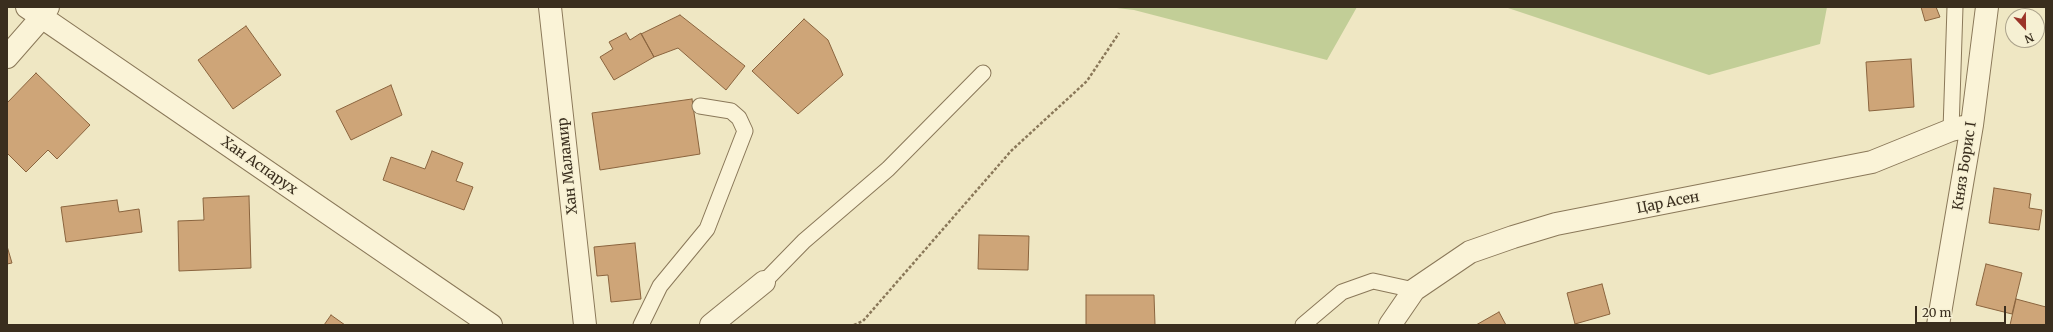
<!DOCTYPE html>
<meta charset="utf-8">
<style>
body{margin:0}
#map{position:relative;width:2053px;height:332px;overflow:hidden;background:#efe7c3;font-family:Merriweather,serif}
canvas{display:block}
.frame{position:absolute;inset:0;border:8px solid #3a2e1e;pointer-events:none}
.north{position:absolute;left:2005px;top:8px;width:40px;height:40px;box-sizing:border-box;background:#f6f0d3;border:1px solid #aba28b;border-radius:50%;rotate:158deg;font-size:11px;font-weight:700;line-height:16px;text-align:center;color:#3a2e1e}
.north::after{content:'';display:block;margin:auto;width:14px;height:18px;background:#9b3328;clip-path:polygon(50% 0,100% 100%,50% 72%,0 100%)}
.scale{position:absolute;left:1915px;top:306px;width:91px;height:18px;box-sizing:border-box;border:2px solid #3a2e1e;border-top:0;padding-left:5px;font-size:12px;line-height:14px;white-space:nowrap;color:#3a2e1e;-webkit-text-stroke:3px #f6f0d3;paint-order:stroke}
</style>
<div id="map">
<canvas width="2053" height="332"></canvas>
<div class="frame"></div>
<div class="north">N</div>
<div class="scale">20 m</div>
</div>
<script>
const ctx = document.querySelector('canvas').getContext('2d');
ctx.lineJoin = 'round';
function fill(path, color) {
  ctx.fillStyle = color;
  ctx.fill(path, 'evenodd');
}
function poly(rows) {
  const path = new Path2D();
  for (const r of rows) {
    path.moveTo(r[0], r[1]);
    for (let i = 2; i < r.length; i += 2) path.lineTo(r[i], r[i + 1]);
  }
  return path;
}
function strokePath(path, color, width, dash) {
  ctx.strokeStyle = color;
  ctx.lineWidth = width;
  ctx.lineCap = dash ? 'butt' : 'round';
  ctx.setLineDash(dash || []);
  ctx.stroke(path);
}
function drawText(font, color, halo, rows, align = 'center') {
  ctx.font = font + ' Merriweather,serif';
  ctx.lineWidth = 3;
  ctx.setLineDash([]);
  ctx.textBaseline = 'middle';
  ctx.strokeStyle = halo;
  ctx.fillStyle = color;
  for (const [text, x, y, turn = 0] of rows) {
    ctx.save();
    ctx.translate(x, y);
    ctx.rotate((+turn || 0) * Math.PI / 180);
    ctx.textAlign = isNaN(turn) ? turn : align;
    if (halo) ctx.strokeText(text, 0, 0);
    ctx.fillText(text, 0, 0);
    ctx.restore();
  }
}
const green = poly([
 [1108,7,1357,7,1327,60,1134,10],
 [1505,7,1827,7,1820,44,1709,75]
]);
const building = poly([
 [1921,7,1936,7,1940,17,1925,21,1921,7],
 [680,15,745,66,726,90,678,48,654,57,641,34,680,15],
 [804,19,828,40,843,75,798,114,752,71,804,19],
 [246,26,281,75,233,109,198,60,246,26],
 [626,33,630,40,641,33,654,57,614,80,600,57,613,49,609,42,626,33],
 [1911,59,1914,107,1869,111,1866,62,1911,59],
 [36,73,90,125,57,159,48,150,26,172,7,153,7,103,36,73],
 [391,85,402,115,351,140,336,111,391,85],
 [692,99,700,154,600,170,592,113,692,99],
 [432,151,463,163,456,181,473,187,464,210,383,180,391,157,425,169,432,151],
 [1994,188,2031,194,2029,208,2042,210,2039,230,1989,223,1994,188],
 [249,196,251,268,179,271,178,221,204,220,203,198,249,196],
 [117,200,119,212,139,209,142,232,66,242,61,207,117,200],
 [979,235,1029,236,1028,270,978,269,979,235],
 [635,243,641,299,611,302,608,275,597,276,594,247,635,243],
 [7,246,12,263,7,264,7,246],
 [1986,264,2022,273,2012,314,1976,305,1986,264],
 [1602,284,1610,314,1575,324,1567,293,1602,284],
 [1086,295,1154,295,1155,325,1086,325,1086,295],
 [2016,299,2046,307,2046,325,2010,325,2016,299],
 [1499,312,1506,325,1476,325,1499,312],
 [331,315,345,325,324,325,331,315]
]);
const path = poly([
 [854,325,863,321,1011,151,1087,81,1119,33]
]);
const service = poly([
 [1951,130,1955,7],
 [764,282,804,241,888,169,983,73],
 [641,325,660,286,707,229,745,131,739,118,731,111,700,106],
 [1303,325,1342,292,1373,281,1414,290]
]);
const minor = poly([
 [27,7,491,325],
 [550,7,585,325],
 [7,57,42,17,48,7],
 [711,325,764,282],
 [1390,325,1414,290,1470,252,1513,237,1556,224,1872,162,1951,130,1972,125],
 [1938,325,1972,125,1987,7]
]);
const streetNames = [
 ["Хан Аспарух",259,166,35],
 ["Хан Маламир",568,166,-96],
 ["Княз Борис I",1965,166,-81],
 ["Цар Асен",1668,203,-11]
];
fill(green, '#c2ce97');
fill(building, '#cea578');
strokePath(building, '#8a643e', 1);
strokePath(service, '#8a7859', 17);
strokePath(minor, '#8a7859', 24);
strokePath(path, '#8a7859', 2.5, [3, 2]);
strokePath(service, '#faf3d7', 15);
strokePath(minor, '#faf3d7', 22);
drawText('14px', '#3a2e1e', '#f6f0d3', streetNames);
</script>
